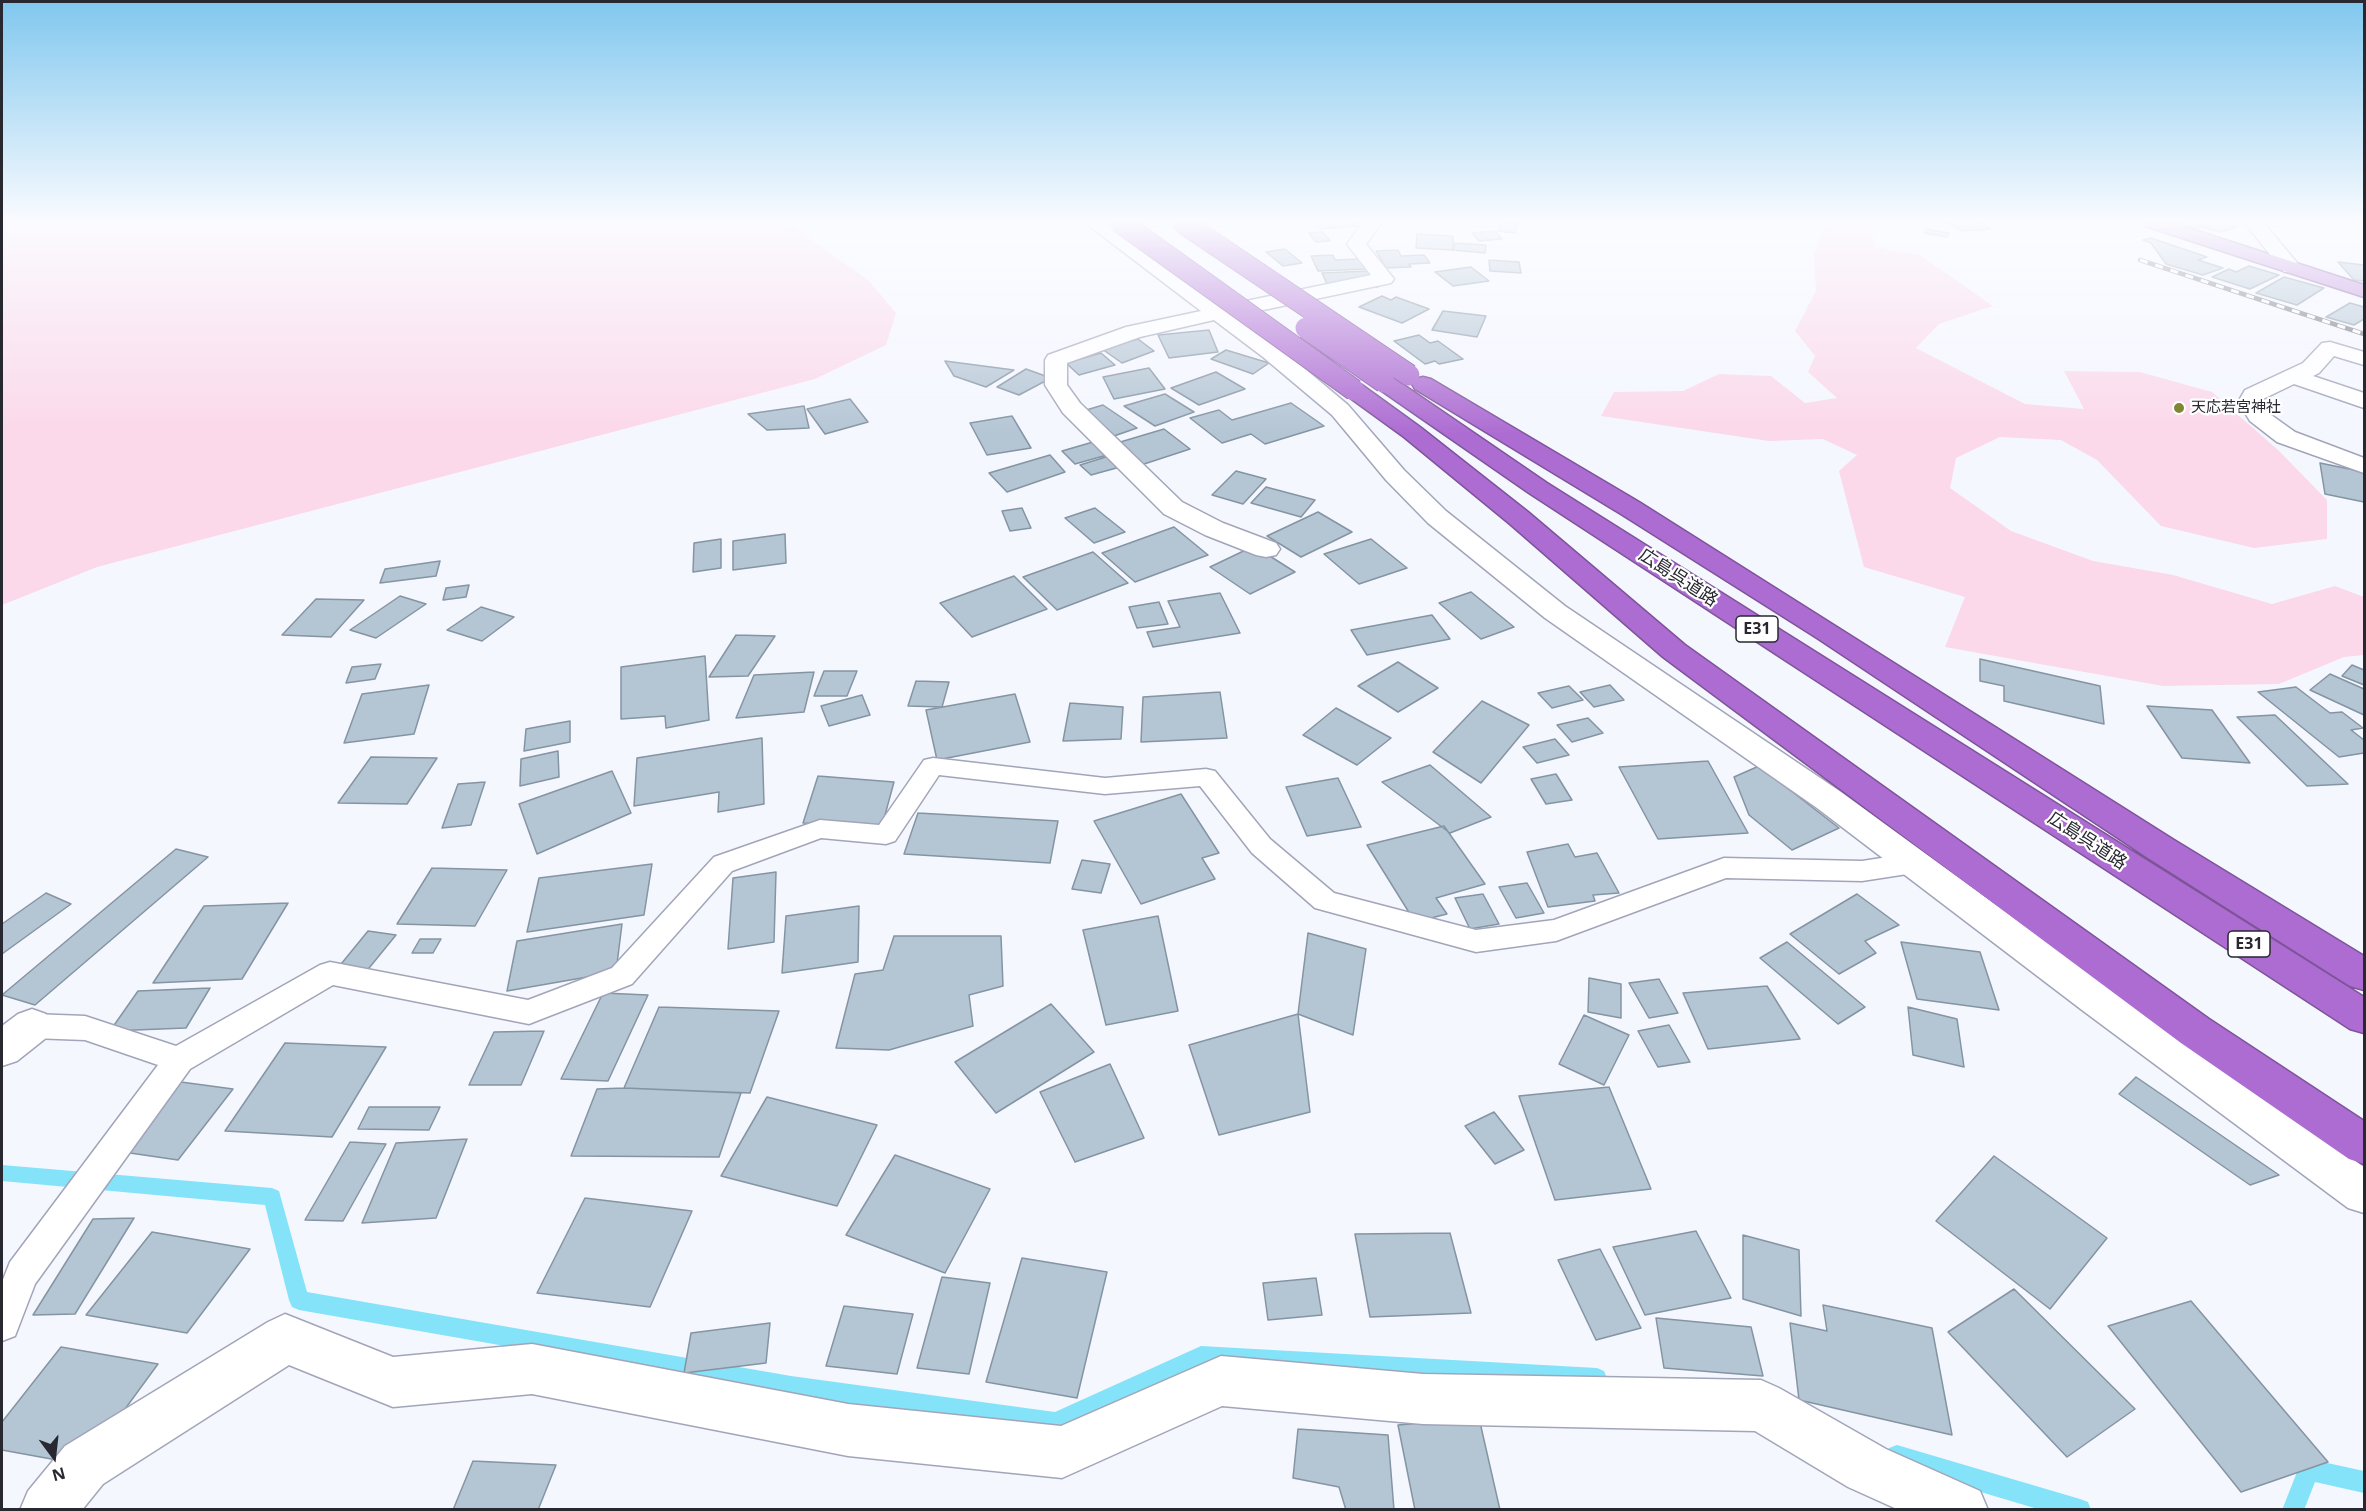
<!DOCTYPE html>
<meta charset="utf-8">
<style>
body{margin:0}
#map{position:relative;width:2366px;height:1511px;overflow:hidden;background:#f5f7ff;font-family:"Noto Sans",sans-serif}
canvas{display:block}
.frame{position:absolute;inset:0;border:3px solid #272830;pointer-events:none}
.north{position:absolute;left:24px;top:1427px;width:60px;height:60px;-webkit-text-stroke:4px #fff;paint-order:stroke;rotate:165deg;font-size:16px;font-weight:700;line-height:24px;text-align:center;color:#272830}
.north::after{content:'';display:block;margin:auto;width:21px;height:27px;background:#272830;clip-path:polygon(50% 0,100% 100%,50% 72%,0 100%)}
</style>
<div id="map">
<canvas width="2366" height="1511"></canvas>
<div class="frame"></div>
<div class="north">N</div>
</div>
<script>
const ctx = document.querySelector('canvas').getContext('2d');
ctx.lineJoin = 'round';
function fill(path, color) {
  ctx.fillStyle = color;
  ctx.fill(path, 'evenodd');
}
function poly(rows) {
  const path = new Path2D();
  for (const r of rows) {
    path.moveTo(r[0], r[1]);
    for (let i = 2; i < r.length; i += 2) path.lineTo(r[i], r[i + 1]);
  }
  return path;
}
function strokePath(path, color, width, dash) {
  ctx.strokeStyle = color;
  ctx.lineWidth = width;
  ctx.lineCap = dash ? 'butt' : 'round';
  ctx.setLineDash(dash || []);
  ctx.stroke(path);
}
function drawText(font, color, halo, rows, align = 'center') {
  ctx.font = font + ' "Noto Sans","Noto Sans JP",sans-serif';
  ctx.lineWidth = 4.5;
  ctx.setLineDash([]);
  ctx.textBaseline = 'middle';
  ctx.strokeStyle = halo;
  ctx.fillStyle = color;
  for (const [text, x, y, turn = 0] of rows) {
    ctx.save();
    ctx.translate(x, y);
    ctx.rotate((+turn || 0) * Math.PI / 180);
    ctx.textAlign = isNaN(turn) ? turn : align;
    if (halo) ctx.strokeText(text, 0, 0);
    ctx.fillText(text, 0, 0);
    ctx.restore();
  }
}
const green = poly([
 [2,222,786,222,868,280,896,313,886,345,815,379,97,567,2,605],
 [1827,222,1870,222,1874,247,1920,255,1993,306,1939,324,1916,348,2025,404,2084,409,2064,371,2140,372,2212,392,2278,450,2327,500,2327,539,2254,548,2161,526,2097,460,2061,440,2000,437,1956,458,1950,488,2011,531,2093,561,2173,575,2272,604,2335,586,2364,597,2364,655,2344,657,2279,684,2163,686,1945,647,1965,597,1864,567,1839,471,1857,455,1823,439,1769,441,1601,416,1614,392,1683,391,1719,374,1771,376,1805,403,1837,398,1808,372,1815,356,1795,331,1816,291,1814,253]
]);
const stream = poly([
 [2,1165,272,1188,279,1191,307,1292,791,1376,1055,1412,1201,1346,1597,1368,1604,1371,1607,1378,1604,1385,1597,1388,1202,1366,1056,1434,791,1396,299,1310,292,1307,289,1300,265,1205,2,1181,2,1165],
 [1897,1445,2080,1499,2088,1502,2091,1510,2041,1510,1897,1467,1889,1464,1886,1456,1889,1448,1897,1445],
 [2309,1459,2364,1471,2364,1493,2315,1482,2304,1510,2282,1510,2301,1462,2309,1459]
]);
const building = poly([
 [1314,222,1362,222,1365,225,1321,229,1314,222],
 [1939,222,1979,222,1991,229,1963,231,1948,223,1939,222],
 [2172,222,2222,222,2237,227,2221,232,2202,227,2194,229,2172,222],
 [1501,223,1518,224,1515,233,1498,231,1501,223],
 [1926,229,1949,233,1947,237,1924,233,1926,229],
 [1495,231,1502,239,1479,241,1472,233,1495,231],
 [1323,232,1330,241,1316,242,1309,233,1323,232],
 [1417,234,1453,236,1453,250,1416,248,1417,234],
 [2151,238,2207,257,2198,260,2223,268,2203,275,2166,264,2151,243,2143,240,2151,238],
 [1455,243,1486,245,1485,253,1453,250,1455,243],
 [1285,249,1302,263,1283,266,1266,252,1285,249],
 [1398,250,1401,256,1424,255,1430,263,1409,264,1411,267,1386,268,1376,251,1398,250],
 [1333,255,1335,260,1359,259,1365,269,1318,271,1311,256,1333,255],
 [1489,260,1519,262,1521,273,1490,271,1489,260],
 [2338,262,2364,265,2364,281,2354,280,2338,262],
 [2249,266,2279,275,2250,289,2212,277,2229,269,2236,272,2249,266],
 [1471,267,1489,281,1453,286,1435,272,1471,267],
 [1369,271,1378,287,1355,288,1352,283,1327,284,1322,273,1369,271],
 [2284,277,2324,288,2297,305,2256,293,2284,277],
 [1382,296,1391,300,1396,297,1429,309,1402,323,1359,307,1382,296],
 [2350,303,2364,307,2364,319,2354,325,2326,317,2350,303],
 [1443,311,1486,316,1477,337,1432,330,1443,311],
 [1209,330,1218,352,1169,358,1158,335,1209,330],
 [1419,335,1430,343,1438,341,1463,359,1439,364,1435,361,1425,364,1394,341,1419,335],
 [1138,339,1154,351,1122,363,1102,349,1138,339],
 [1226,350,1269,363,1253,374,1211,359,1226,350],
 [1101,353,1115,365,1079,375,1066,363,1101,353],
 [945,361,1014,370,986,387,954,376,945,361],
 [1149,368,1165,389,1114,399,1103,377,1149,368],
 [1026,369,1051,378,1019,395,997,387,1026,369],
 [1216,372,1245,389,1199,405,1171,388,1216,372],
 [1165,394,1194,412,1155,426,1124,406,1165,394],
 [850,399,868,422,825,434,807,409,850,399],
 [1291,403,1324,426,1265,444,1251,434,1222,443,1190,418,1219,410,1232,420,1291,403],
 [1103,405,1137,428,1114,436,1083,411,1103,405],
 [804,406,809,428,767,430,748,414,804,406],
 [1012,416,1031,448,987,455,970,423,1012,416],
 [1164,429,1190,449,1138,466,1117,443,1164,429],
 [1093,442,1107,455,1075,464,1062,451,1093,442],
 [1050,455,1065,472,1007,492,989,473,1050,455],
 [1109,456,1120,467,1091,475,1080,465,1109,456],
 [2320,463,2364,472,2364,502,2325,494,2320,463],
 [1236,471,1266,479,1243,504,1212,495,1236,471],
 [1266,487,1315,500,1301,517,1251,503,1266,487],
 [1022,508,1031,528,1010,531,1002,511,1022,508],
 [1095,508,1125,532,1094,543,1065,518,1095,508],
 [1318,512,1352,532,1301,557,1267,536,1318,512],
 [1174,527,1208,555,1135,582,1102,553,1174,527],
 [785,534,786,563,733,570,733,541,785,534],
 [721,539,721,568,693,572,694,543,721,539],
 [1371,539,1407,568,1359,584,1324,554,1371,539],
 [1254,546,1295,572,1250,594,1210,567,1254,546],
 [1093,552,1128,583,1057,610,1023,577,1093,552],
 [440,561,436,576,380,583,385,569,440,561],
 [1014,576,1047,609,972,637,940,603,1014,576],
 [469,585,466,597,443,600,446,588,469,585],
 [1471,592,1514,627,1481,639,1439,603,1471,592],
 [1220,593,1240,633,1153,647,1147,632,1180,627,1168,601,1220,593],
 [400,596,426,604,376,638,350,630,400,596],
 [316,599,364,600,331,637,282,635,316,599],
 [1159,602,1168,624,1137,628,1129,607,1159,602],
 [481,607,514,617,482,641,447,630,481,607],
 [1432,615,1450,639,1367,655,1351,630,1432,615],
 [736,635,775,636,748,676,709,677,736,635],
 [705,656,709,720,666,728,665,716,621,719,621,667,705,656],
 [1980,659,2100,686,2104,724,2004,701,2004,686,1980,681,1980,659],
 [1398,662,1438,688,1398,712,1358,686,1398,662],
 [381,664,375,679,346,683,352,667,381,664],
 [2352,665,2364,670,2364,685,2342,676,2352,665],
 [824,671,857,671,847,696,814,696,824,671],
 [814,672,804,712,736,718,754,675,814,672],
 [2330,674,2364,689,2364,715,2310,690,2330,674],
 [916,681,949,682,942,707,908,706,916,681],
 [429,685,414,734,344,743,362,694,429,685],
 [1610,685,1624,700,1594,707,1580,692,1610,685],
 [1569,686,1583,700,1552,708,1538,693,1569,686],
 [2296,687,2330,713,2342,712,2363,728,2351,730,2364,740,2364,753,2339,757,2258,692,2296,687],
 [1220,692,1227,738,1141,742,1143,697,1220,692],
 [1015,694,1030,742,937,760,926,710,1015,694],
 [862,695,870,715,829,726,821,706,862,695],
 [1482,701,1529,725,1481,783,1433,752,1482,701],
 [1070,703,1123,707,1121,739,1063,741,1070,703],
 [2147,706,2212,710,2250,763,2182,758,2147,706],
 [1336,708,1391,738,1357,765,1303,735,1336,708],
 [2275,715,2348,784,2307,786,2237,717,2275,715],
 [1588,718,1603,733,1572,742,1557,725,1588,718],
 [570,721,570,742,524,751,526,729,570,721],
 [762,738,764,804,718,812,719,792,634,806,637,758,762,738],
 [1555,739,1569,755,1537,763,1523,747,1555,739],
 [558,751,559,777,520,786,521,759,558,751],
 [371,757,437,758,407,804,338,803,371,757],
 [1708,761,1748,833,1658,839,1619,767,1708,761],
 [1430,765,1491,817,1450,833,1382,782,1430,765],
 [1759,766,1839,828,1792,850,1749,815,1734,777,1759,766],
 [612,771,631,813,537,854,519,804,612,771],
 [1556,774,1572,800,1546,804,1531,779,1556,774],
 [818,776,894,782,882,826,803,823,818,776],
 [1338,778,1361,827,1307,836,1286,787,1338,778],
 [485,782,471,825,442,828,458,784,485,782],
 [1181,794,1219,853,1202,858,1215,879,1141,904,1094,821,1181,794],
 [918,813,1058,821,1050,863,904,854,918,813],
 [1444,826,1485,884,1436,898,1447,914,1415,922,1367,845,1444,826],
 [1568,844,1575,857,1597,853,1619,893,1593,895,1595,901,1548,907,1527,852,1568,844],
 [176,849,208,857,35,1005,2,995,176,849],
 [1082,860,1110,864,1101,893,1072,889,1082,860],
 [652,864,644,915,527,932,539,878,652,864],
 [432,868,507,870,475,926,397,924,432,868],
 [776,872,774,942,728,949,733,878,776,872],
 [1527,883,1544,913,1516,918,1499,887,1527,883],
 [46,893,71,904,2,954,2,924,46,893],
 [1483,894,1499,924,1470,929,1455,898,1483,894],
 [1857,894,1899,925,1865,941,1876,953,1839,974,1790,934,1857,894],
 [288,903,242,979,153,983,204,906,288,903],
 [859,906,858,962,782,973,786,916,859,906],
 [1158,916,1178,1011,1106,1025,1083,930,1158,916],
 [622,924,616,972,507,991,517,941,622,924],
 [368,931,396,935,365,973,337,969,368,931],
 [1308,933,1366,949,1353,1035,1298,1014,1308,933],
 [894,936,1001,936,1003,986,969,995,973,1026,889,1050,836,1048,855,974,883,970,894,936],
 [420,939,441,939,433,953,412,953,420,939],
 [1787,942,1865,1007,1838,1024,1760,958,1787,942],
 [1901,942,1980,952,1999,1010,1917,999,1901,942],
 [1589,978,1621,984,1621,1018,1588,1012,1589,978],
 [1659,979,1678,1013,1649,1018,1629,983,1659,979],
 [1767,986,1800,1039,1708,1049,1683,993,1767,986],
 [210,988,186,1028,110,1031,138,991,210,988],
 [603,993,648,995,608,1081,561,1079,603,993],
 [1051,1004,1094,1052,996,1113,955,1062,1051,1004],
 [659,1007,779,1011,750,1093,624,1088,659,1007],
 [1908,1007,1957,1019,1964,1067,1913,1055,1908,1007],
 [1298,1014,1310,1112,1219,1135,1189,1045,1298,1014],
 [1584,1015,1629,1035,1604,1085,1559,1064,1584,1015],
 [1669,1025,1690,1062,1658,1067,1638,1031,1669,1025],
 [544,1031,521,1085,469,1085,494,1032,544,1031],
 [285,1043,386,1047,332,1137,225,1131,285,1043],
 [1110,1064,1144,1138,1075,1162,1040,1092,1110,1064],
 [2136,1077,2279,1175,2250,1185,2119,1094,2136,1077],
 [181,1082,233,1089,178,1160,123,1152,181,1082],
 [1609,1087,1651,1189,1555,1200,1519,1096,1609,1087],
 [624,1088,741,1093,719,1157,571,1156,597,1089,624,1088],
 [767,1097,877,1125,837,1206,721,1176,767,1097],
 [369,1107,440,1107,429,1130,358,1129,369,1107],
 [1494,1112,1524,1150,1495,1164,1465,1126,1494,1112],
 [467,1139,436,1218,362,1223,396,1143,467,1139],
 [350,1142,386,1144,343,1221,305,1220,350,1142],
 [895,1155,990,1189,945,1273,846,1235,895,1155],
 [1994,1156,2107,1238,2050,1309,1936,1221,1994,1156],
 [585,1198,692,1211,650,1307,537,1293,585,1198],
 [134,1218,75,1314,33,1315,93,1219,134,1218],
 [1696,1231,1731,1298,1645,1315,1613,1247,1696,1231],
 [152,1232,250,1249,187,1333,86,1315,152,1232],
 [1450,1233,1471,1313,1370,1317,1355,1234,1450,1233],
 [1743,1235,1799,1250,1801,1316,1743,1299,1743,1235],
 [1600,1249,1641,1328,1596,1340,1558,1260,1600,1249],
 [1022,1258,1107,1272,1077,1398,986,1382,1022,1258],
 [942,1277,990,1283,969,1374,917,1368,942,1277],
 [1316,1278,1322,1315,1268,1320,1263,1283,1316,1278],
 [2014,1289,2135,1409,2067,1457,1948,1332,2014,1289],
 [2191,1301,2328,1462,2241,1492,2108,1326,2191,1301],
 [1823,1305,1932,1328,1952,1435,1799,1400,1790,1323,1827,1331,1823,1305],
 [844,1306,913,1314,897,1374,826,1366,844,1306],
 [1656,1318,1751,1327,1763,1376,1664,1368,1656,1318],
 [770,1323,766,1363,684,1373,691,1333,770,1323],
 [61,1347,158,1364,84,1465,2,1450,2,1422,61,1347],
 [1479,1418,1500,1510,1415,1510,1398,1425,1479,1418],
 [1298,1429,1388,1435,1394,1510,1346,1510,1339,1487,1293,1478,1298,1429],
 [473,1461,556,1465,538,1510,453,1510,473,1461]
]);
const service = poly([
 [933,758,1105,778,1206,769,1215,771,1270,839,1334,893,1476,930,1554,920,1724,858,1862,861,1914,853,1923,856,1927,863,1923,870,1914,873,1862,881,1726,878,1556,941,1476,952,1315,908,1252,853,1200,786,1105,794,939,775,895,841,886,844,821,838,732,871,632,984,539,1020,529,1024,333,985,190,1069,35,1284,15,1336,2,1341,2,1282,10,1262,158,1065,85,1040,32,1038,22,1035,17,1026,22,1017,32,1014,85,1016,176,1046,320,965,330,962,528,1000,612,968,714,857,820,820,879,825,924,760,933,758]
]);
const minor = poly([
 [1084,222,1105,222,1222,306,1371,275,1347,244,1361,225,1359,222,1378,222,1380,225,1366,244,1394,279,1391,283,1235,316,1279,347,1348,405,1404,470,1446,511,1565,606,1841,792,2110,988,2364,1167,2364,1213,2348,1208,2082,1010,1817,808,1545,618,1428,523,1386,480,1332,415,1263,357,1214,320,1140,337,1067,363,1067,385,1080,403,1182,502,1223,523,1276,543,1280,549,1276,555,1266,557,1256,555,1205,535,1164,514,1063,413,1045,385,1045,360,1048,355,1126,327,1201,311,1084,222],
 [2244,222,2263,222,2298,264,2301,268,2298,272,2284,272,2244,222],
 [2330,342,2364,352,2364,365,2334,356,2319,373,2313,376,2364,393,2364,408,2294,384,2263,399,2262,402,2267,412,2295,432,2364,458,2364,473,2277,442,2250,421,2238,402,2245,390,2303,363,2322,343,2330,342],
 [32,1009,46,1014,52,1026,46,1038,17,1061,2,1066,2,1026,18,1014,32,1009],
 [285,1314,393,1357,532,1344,848,1404,1061,1426,1221,1356,1423,1374,1761,1380,1779,1388,1886,1449,1980,1491,1988,1510,1899,1510,1848,1487,1755,1431,1423,1424,1222,1406,1062,1478,848,1456,532,1394,393,1407,289,1365,103,1484,82,1510,20,1510,28,1491,65,1446,268,1322,285,1314]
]);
const trunk = poly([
 [2142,222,2170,222,2364,285,2364,297,2145,226,2142,222]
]);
const motorway = poly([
 [1384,375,1392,377,1547,483,2364,997,2364,1033,2350,1029,1529,493,1376,387,1373,382,1376,377,1384,375],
 [1423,377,1431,379,1639,502,2174,840,2364,956,2364,990,2350,986,2148,858,1817,638,1621,514,1415,389,1412,384,1415,379,1423,377],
 [1354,383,1362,385,1420,427,1528,512,1685,645,2209,1019,2364,1121,2364,1164,2349,1159,2181,1043,1663,657,1510,524,1404,437,1346,395,1343,390,1346,385,1354,383]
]);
const rail = poly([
 [2140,260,2364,334]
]);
const motorwayBridge = poly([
 [1120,222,1354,390],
 [1182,222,1409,375],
 [1306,328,1384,382]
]);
const markers = [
 [2179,408,6,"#7f8733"]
];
const farPoinames = [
 ["天応若宮神社",2191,408]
];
const shields = [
 [1757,629,42],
 [2249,944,42]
];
const shieldNames = [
 ["E31",1757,629],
 ["E31",2249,944]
];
const streetNames = [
 ["広島呉道路",1678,578,33],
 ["広島呉道路",2087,841,33]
];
fill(green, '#fbd8ea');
fill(stream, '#84e3f8');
fill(building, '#b4c5d4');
strokePath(building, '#8494a3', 1.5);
strokePath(service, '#a2a5b9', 3);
strokePath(minor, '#a2a5b9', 3);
strokePath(trunk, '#7e5499', 3);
strokePath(motorway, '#7e5499', 3);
fill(service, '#fff');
fill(minor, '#fff');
fill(trunk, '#be8adb');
fill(motorway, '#ad6cd2');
strokePath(rail, '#73747c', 4.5);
strokePath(rail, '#fff', 3, [8]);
strokePath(motorwayBridge, '#7e5499', 23, []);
strokePath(motorwayBridge, '#ad6cd2', 21);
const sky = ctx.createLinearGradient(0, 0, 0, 434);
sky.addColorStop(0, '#80c7ee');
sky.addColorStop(0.51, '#fafbff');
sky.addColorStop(1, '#fafbff00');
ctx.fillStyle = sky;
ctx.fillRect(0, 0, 2366, 434);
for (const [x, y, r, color] of markers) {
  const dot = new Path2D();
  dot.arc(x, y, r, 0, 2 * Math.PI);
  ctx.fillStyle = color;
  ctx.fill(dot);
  strokePath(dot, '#fff', 2);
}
drawText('15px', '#272830', '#fff', farPoinames, 'left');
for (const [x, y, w] of shields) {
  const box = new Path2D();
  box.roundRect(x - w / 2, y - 13, w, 26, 4.5);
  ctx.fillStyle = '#fff';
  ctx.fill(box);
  strokePath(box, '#272830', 1.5);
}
drawText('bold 16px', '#272830', null, shieldNames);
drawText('18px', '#272830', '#fff', streetNames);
</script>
